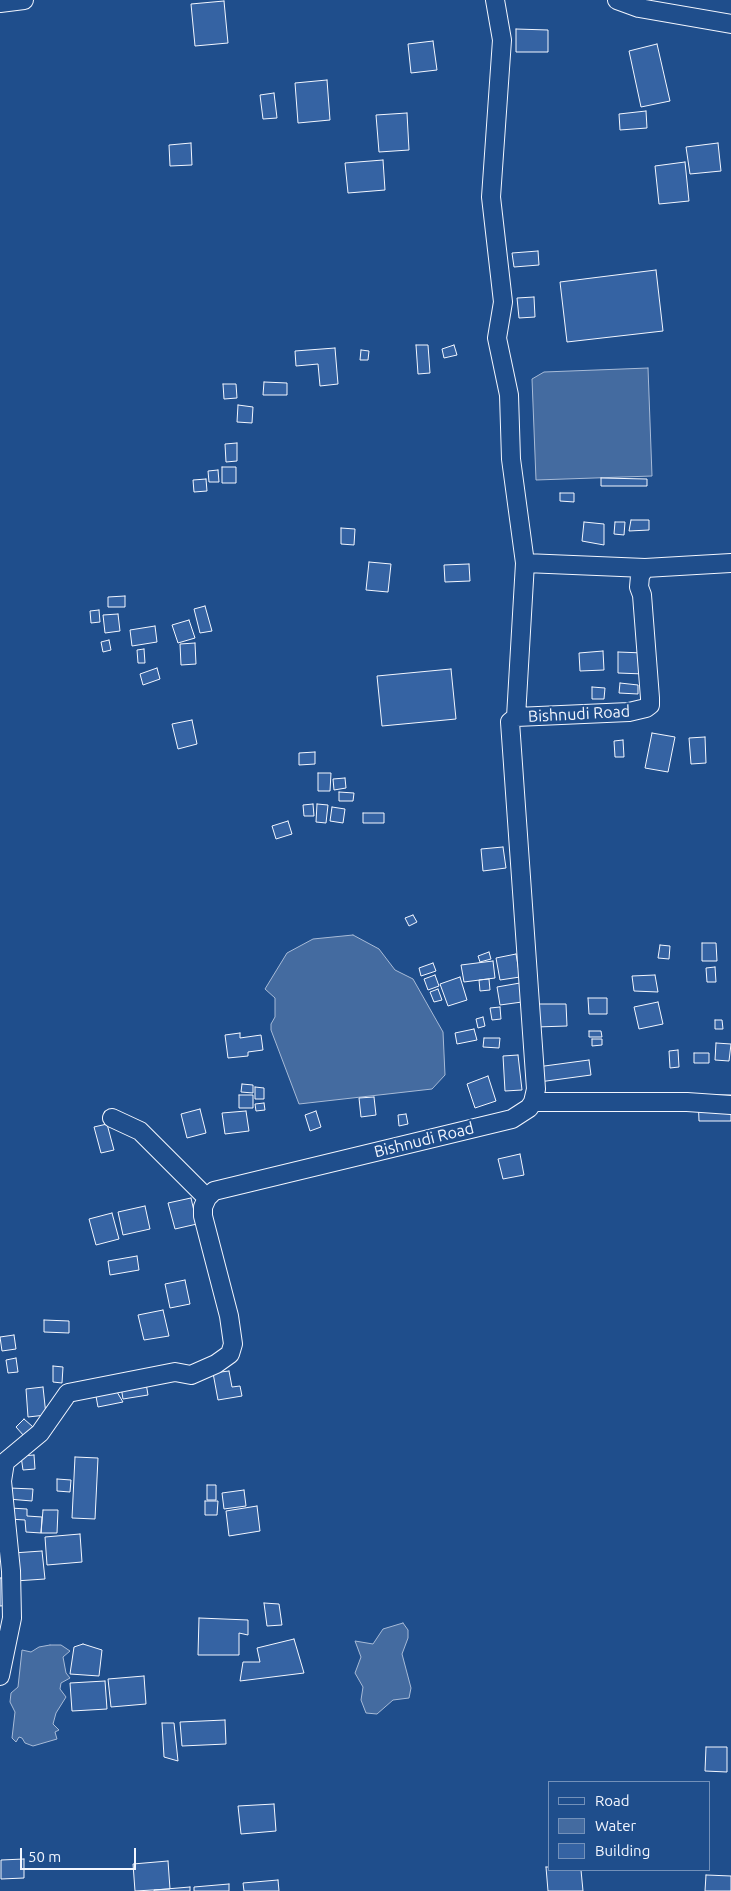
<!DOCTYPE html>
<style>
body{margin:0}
#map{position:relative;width:731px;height:1891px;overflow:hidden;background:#1f4e8c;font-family:Ubuntu,sans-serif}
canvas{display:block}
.legend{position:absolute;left:548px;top:1781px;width:162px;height:90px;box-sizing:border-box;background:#1f4e8c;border:1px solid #7391ba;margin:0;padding:6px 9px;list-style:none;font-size:15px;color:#f2f6ff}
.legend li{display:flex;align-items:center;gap:10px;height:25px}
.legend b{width:25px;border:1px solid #7391ba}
.scale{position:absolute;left:20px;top:1848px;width:116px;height:22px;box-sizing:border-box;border:2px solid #f2f6ff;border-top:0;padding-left:6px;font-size:15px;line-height:18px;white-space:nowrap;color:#f2f6ff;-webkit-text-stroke:4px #1f4e8c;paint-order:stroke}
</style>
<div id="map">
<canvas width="731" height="1891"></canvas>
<ul class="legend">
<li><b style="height:6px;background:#1f4e8c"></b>Road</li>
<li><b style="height:14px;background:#446ba0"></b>Water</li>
<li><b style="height:14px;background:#3563a3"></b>Building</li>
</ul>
<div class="scale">50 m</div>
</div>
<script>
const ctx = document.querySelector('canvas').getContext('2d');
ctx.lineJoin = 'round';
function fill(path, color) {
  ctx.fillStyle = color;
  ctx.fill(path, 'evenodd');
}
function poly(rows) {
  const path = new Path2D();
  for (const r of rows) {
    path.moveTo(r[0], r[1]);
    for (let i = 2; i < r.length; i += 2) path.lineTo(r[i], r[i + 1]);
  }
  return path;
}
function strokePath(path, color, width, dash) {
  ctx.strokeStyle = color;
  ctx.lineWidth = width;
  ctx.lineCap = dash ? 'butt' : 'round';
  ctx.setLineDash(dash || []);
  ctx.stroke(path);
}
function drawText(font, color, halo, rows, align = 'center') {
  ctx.font = font + ' Ubuntu,sans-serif';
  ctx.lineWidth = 4;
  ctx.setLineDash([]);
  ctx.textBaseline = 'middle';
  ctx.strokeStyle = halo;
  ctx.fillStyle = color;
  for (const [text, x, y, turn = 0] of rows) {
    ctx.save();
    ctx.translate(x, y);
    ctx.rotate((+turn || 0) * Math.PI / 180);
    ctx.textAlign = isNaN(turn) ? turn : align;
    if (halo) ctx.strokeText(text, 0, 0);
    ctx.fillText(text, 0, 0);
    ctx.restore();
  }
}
const water = poly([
 [648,368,652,476,536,480,532,379,544,372,648,368],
 [353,935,379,949,395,970,413,979,443,1032,445,1075,432,1089,299,1104,271,1030,271,1024,275,1017,275,998,265,989,287,953,313,939,353,935],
 [403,1623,408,1630,408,1638,402,1654,411,1688,409,1698,393,1700,377,1714,366,1713,361,1700,363,1687,355,1673,361,1657,355,1641,373,1644,383,1629,403,1623],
 [50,1645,61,1645,70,1651,63,1657,66,1673,70,1678,61,1683,60,1689,66,1697,56,1713,53,1724,59,1730,55,1732,57,1739,33,1746,25,1743,22,1738,19,1737,16,1742,12,1738,15,1712,10,1702,11,1693,18,1687,22,1650,31,1652,39,1647,50,1645]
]);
const building = poly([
 [224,1,228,43,195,46,191,4,224,1],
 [516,29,548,30,548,52,516,52,516,29],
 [433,41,437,70,411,73,408,44,433,41],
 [657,44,670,101,641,107,629,51,657,44],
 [327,80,330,120,298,123,295,83,327,80],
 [274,93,277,118,263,119,260,95,274,93],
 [646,111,647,128,620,130,619,114,646,111],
 [407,113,409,150,379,152,376,115,407,113],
 [191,143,192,165,170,166,169,145,191,143],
 [718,143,721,171,690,174,686,147,718,143],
 [383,160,385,190,348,193,345,163,383,160],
 [685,162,689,201,659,204,655,166,685,162],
 [538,251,539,265,514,267,512,253,538,251],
 [656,270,663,331,567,342,560,282,656,270],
 [534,297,535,317,519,318,517,298,534,297],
 [416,345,428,345,430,373,418,374,416,345],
 [454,345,457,355,444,358,442,349,454,345],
 [335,348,338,384,320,386,318,364,296,366,295,351,335,348],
 [361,350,369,351,368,360,360,360,361,350],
 [264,382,287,383,287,395,263,395,264,382],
 [223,384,236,384,237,398,224,399,223,384],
 [238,405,253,407,252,423,237,422,238,405],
 [237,443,237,461,226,462,225,444,237,443],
 [222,467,236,467,236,483,222,483,222,467],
 [218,470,219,482,209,482,208,471,218,470],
 [601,478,647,479,647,486,601,486,601,478],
 [206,479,207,491,194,492,193,480,206,479],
 [560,493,574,493,574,502,560,501,560,493],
 [631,520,649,520,649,530,629,531,631,520],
 [584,522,604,524,604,545,582,541,584,522],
 [615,522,625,522,624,535,614,534,615,522],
 [341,528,355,529,354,545,341,544,341,528],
 [369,562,391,564,388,592,366,590,369,562],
 [469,564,470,581,445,582,444,565,469,564],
 [125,596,125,607,108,607,108,597,125,596],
 [205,606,212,631,200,633,194,609,205,606],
 [99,610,100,622,91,623,90,611,99,610],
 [118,614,120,631,105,633,103,615,118,614],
 [189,620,195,638,178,643,172,625,189,620],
 [155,626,157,642,132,646,130,630,155,626],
 [109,640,111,650,103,652,101,642,109,640],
 [195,643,196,664,181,665,180,644,195,643],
 [144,649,145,663,138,663,137,650,144,649],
 [603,651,604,670,580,671,579,653,603,651],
 [618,652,644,653,644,674,618,673,618,652],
 [157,668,160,679,143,685,140,674,157,668],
 [451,669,456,719,382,726,377,676,451,669],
 [620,683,638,685,638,694,619,693,620,683],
 [592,687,605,688,604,699,592,699,592,687],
 [192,720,197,744,178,749,172,724,192,720],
 [652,733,675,737,668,772,645,768,652,733],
 [705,737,706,763,691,764,689,738,705,737],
 [623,740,624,757,615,757,614,741,623,740],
 [315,752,315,764,299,765,299,753,315,752],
 [318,773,331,773,330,791,318,791,318,773],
 [345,778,346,788,334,790,333,779,345,778],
 [339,792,354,793,353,801,339,801,339,792],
 [313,804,314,816,304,816,303,805,313,804],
 [317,804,328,805,326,823,316,822,317,804],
 [332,807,345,809,343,823,330,821,332,807],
 [363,813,384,813,384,823,363,823,363,813],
 [288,821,292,834,276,839,272,826,288,821],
 [503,847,506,868,483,871,481,849,503,847],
 [413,915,417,922,409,926,405,918,413,915],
 [702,943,716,943,717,961,702,961,702,943],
 [660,945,670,946,669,959,658,958,660,945],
 [489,952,491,959,480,962,478,956,489,952],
 [516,954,520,977,500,980,496,958,516,954],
 [493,961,495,978,464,982,461,965,493,961],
 [433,963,436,971,421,976,419,968,433,963],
 [715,967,716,982,707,982,706,968,715,967],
 [435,975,439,986,428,990,424,979,435,975],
 [655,975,658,992,634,991,632,976,655,975],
 [460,977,467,1000,448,1006,440,984,460,977],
 [489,979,490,990,480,991,479,980,489,979],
 [520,983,522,1002,500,1005,497,987,520,983],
 [438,989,442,1000,434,1002,430,992,438,989],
 [588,998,607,998,607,1014,589,1014,588,998],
 [658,1002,663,1024,639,1029,634,1007,658,1002],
 [534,1004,566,1004,567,1026,536,1027,534,1004],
 [500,1007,501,1019,492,1020,490,1008,500,1007],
 [483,1017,485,1026,478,1028,476,1019,483,1017],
 [715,1020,722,1020,723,1029,715,1029,715,1020],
 [474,1029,477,1040,457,1044,455,1033,474,1029],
 [589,1031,601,1031,602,1037,589,1037,589,1031],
 [240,1033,240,1038,261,1035,263,1050,248,1052,248,1056,228,1058,225,1035,240,1033],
 [484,1038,500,1038,499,1048,483,1047,484,1038],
 [592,1039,602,1039,602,1045,592,1046,592,1039],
 [716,1043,731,1044,729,1061,715,1060,716,1043],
 [678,1050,679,1067,670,1068,669,1051,678,1050],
 [694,1053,709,1053,709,1063,694,1063,694,1053],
 [518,1055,522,1090,505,1091,503,1056,518,1055],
 [589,1060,591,1075,539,1082,537,1067,589,1060],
 [488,1076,496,1101,475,1108,467,1084,488,1076],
 [242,1084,253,1085,253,1093,241,1092,242,1084],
 [255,1087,264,1088,264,1099,255,1099,255,1087],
 [239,1095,253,1095,253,1108,239,1108,239,1095],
 [698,1095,731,1095,731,1121,699,1121,698,1095],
 [374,1097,376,1115,361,1117,359,1098,374,1097],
 [264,1103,265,1110,256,1111,255,1104,264,1103],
 [200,1109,206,1133,187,1138,181,1114,200,1109],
 [246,1111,249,1131,225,1134,222,1113,246,1111],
 [316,1111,321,1127,310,1131,305,1115,316,1111],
 [406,1114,408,1124,399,1126,398,1115,406,1114],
 [107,1124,114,1150,101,1153,94,1127,107,1124],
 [520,1154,524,1175,503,1179,498,1159,520,1154],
 [191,1198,197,1224,175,1229,168,1203,191,1198],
 [145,1206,150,1229,123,1235,118,1212,145,1206],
 [112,1213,119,1239,96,1245,89,1219,112,1213],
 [137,1256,139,1270,110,1275,108,1261,137,1256],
 [185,1280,190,1304,170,1308,165,1284,185,1280],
 [163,1310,169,1336,144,1340,138,1315,163,1310],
 [44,1320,69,1321,69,1333,44,1332,44,1320],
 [14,1335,16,1349,2,1351,0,1337,14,1335],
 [16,1358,18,1372,8,1373,6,1360,16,1358],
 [53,1366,63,1367,62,1383,53,1382,53,1366],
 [229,1371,232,1387,240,1386,242,1396,218,1400,213,1373,229,1371],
 [146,1383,148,1395,123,1399,121,1387,146,1383],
 [43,1387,46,1415,28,1417,26,1389,43,1387],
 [114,1387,123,1402,98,1407,95,1391,114,1387],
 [24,1419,33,1427,24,1436,16,1427,24,1419],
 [34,1455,35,1469,23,1470,21,1456,34,1455],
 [75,1457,98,1458,95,1519,72,1518,75,1457],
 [57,1479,71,1480,70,1492,57,1491,57,1479],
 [207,1485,216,1485,216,1500,207,1500,207,1485],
 [9,1488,33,1489,32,1501,8,1499,9,1488],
 [244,1490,246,1506,224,1509,222,1493,244,1490],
 [205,1501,218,1501,217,1515,205,1515,205,1501],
 [257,1506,260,1531,229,1536,226,1511,257,1506],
 [10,1508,27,1509,27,1516,42,1517,41,1533,26,1532,25,1520,9,1519,10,1508],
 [43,1510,58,1510,57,1533,41,1533,43,1510],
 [80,1534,82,1562,47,1565,45,1537,80,1534],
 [42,1551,45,1579,15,1581,13,1553,42,1551],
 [0,1578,8,1578,10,1605,0,1606,0,1578],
 [264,1603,279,1604,282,1625,267,1626,264,1603],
 [199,1618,248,1620,248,1635,239,1633,239,1655,198,1655,199,1618],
 [294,1639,304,1673,240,1681,243,1662,260,1662,257,1648,294,1639],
 [83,1644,102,1650,99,1676,70,1674,74,1647,83,1644],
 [144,1676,146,1704,111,1707,108,1679,144,1676],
 [105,1681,107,1709,72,1711,70,1683,105,1681],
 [225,1720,226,1744,182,1746,180,1722,225,1720],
 [162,1723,174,1723,178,1761,164,1757,162,1723],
 [706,1747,727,1747,727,1772,705,1771,706,1747],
 [274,1804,276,1831,241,1834,238,1806,274,1804],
 [24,1859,24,1878,1,1879,1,1860,24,1859],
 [168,1861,170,1889,135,1891,133,1864,168,1861],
 [546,1867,550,1867,550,1870,581,1870,583,1891,548,1891,546,1867],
 [706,1875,731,1876,731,1891,705,1891,706,1875],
 [278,1880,279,1891,244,1891,243,1883,278,1880],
 [229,1884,229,1891,194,1891,194,1887,229,1884],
 [190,1887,190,1891,154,1891,154,1890,190,1887]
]);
const minor = poly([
 [495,0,502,40,491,197,503,302,497,338,509,395,511,459,525,563,516,717],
 [617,0,639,8,731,24],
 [0,3,24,0],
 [525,563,645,568],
 [533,1102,687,1102,731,1105],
 [112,1118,140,1131,207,1198],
 [0,1676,12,1618,11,1571,2,1481,5,1462,40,1433,68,1393,175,1372,191,1375,216,1364,230,1354,233,1344,229,1316,203,1216,203,1207,207,1198,214,1191,512,1119,529,1108,533,1102,536,1089,510,722,516,717,629,712,646,708,650,705,650,698,642,595,639,587,640,576,645,568,731,563]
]);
const streetNames = [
 ["Bishnudi Road",579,714,-3],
 ["Bishnudi Road",424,1140,-14]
];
fill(water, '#446ba0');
strokePath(water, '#a8bbd7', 1);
fill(building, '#3563a3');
strokePath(building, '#f2f6ff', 1);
strokePath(minor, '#f2f6ff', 20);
strokePath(minor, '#1f4e8c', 18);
drawText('16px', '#f2f6ff', '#1f4e8c', streetNames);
</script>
